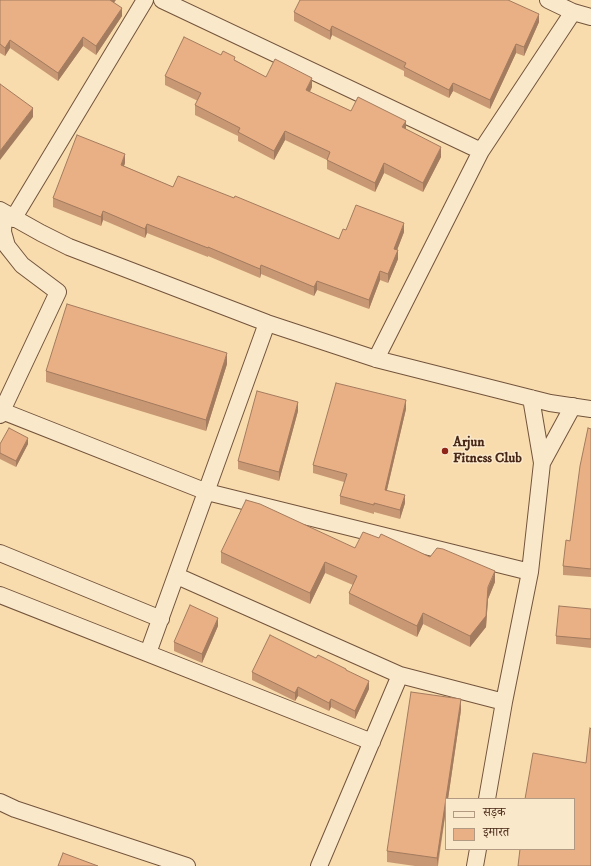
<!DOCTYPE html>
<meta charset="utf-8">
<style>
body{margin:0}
#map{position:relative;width:591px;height:866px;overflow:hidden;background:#f8dcad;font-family:"IM FELL DW Pica","Noto Serif Devanagari",serif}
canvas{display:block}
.legend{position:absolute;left:445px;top:798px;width:130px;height:52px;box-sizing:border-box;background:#fae8ca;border:1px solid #b29a82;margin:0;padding:5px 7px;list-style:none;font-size:12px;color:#472616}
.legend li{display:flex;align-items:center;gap:8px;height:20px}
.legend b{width:20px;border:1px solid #b29a82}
</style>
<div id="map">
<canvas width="591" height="866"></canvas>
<ul class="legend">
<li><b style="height:5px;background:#fae8ca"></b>सड़क</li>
<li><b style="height:11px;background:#e9b086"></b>इमारत</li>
</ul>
</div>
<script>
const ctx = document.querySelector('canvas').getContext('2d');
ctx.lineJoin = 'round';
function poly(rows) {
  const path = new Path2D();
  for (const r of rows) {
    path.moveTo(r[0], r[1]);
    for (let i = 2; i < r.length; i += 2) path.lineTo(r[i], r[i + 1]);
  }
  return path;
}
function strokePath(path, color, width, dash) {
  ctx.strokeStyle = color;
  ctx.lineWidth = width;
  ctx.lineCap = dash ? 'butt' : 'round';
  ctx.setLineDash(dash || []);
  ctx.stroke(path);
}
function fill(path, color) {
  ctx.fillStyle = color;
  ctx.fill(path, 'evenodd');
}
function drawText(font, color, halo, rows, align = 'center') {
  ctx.font = font + ' "IM FELL DW Pica",serif';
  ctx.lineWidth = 3;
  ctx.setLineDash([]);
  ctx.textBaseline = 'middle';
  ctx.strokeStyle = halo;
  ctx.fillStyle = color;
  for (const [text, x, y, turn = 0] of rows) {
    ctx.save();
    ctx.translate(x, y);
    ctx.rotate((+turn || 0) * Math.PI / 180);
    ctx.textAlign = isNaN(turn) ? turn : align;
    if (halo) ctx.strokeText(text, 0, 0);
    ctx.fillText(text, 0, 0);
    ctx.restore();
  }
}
const minor = poly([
 [162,0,481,151],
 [548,0,573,12,591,17],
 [0,210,41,233,69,247,267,323,376,359,550,403,591,409],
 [13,219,145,0],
 [376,359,481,151,573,12],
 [2,411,207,492,530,572],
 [0,415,58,292,22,265,7,246,3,232,4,213],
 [542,463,573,406],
 [0,553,161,619],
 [177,576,400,675,504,702],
 [0,595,372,742],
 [148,653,267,323],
 [487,799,504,702,530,572,542,463,531,398],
 [0,802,15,809,187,866],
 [319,866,400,675],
 [475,866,478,849]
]);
const wall = poly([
 [0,0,114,3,122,16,96,55,83,46,58,81,10,48,5,56,0,53],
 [294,12,539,22,524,56,516,53,490,109,453,91,449,98,404,76,404,71,332,35,330,40,294,21],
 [221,55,235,60,266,77,312,87,310,92,351,111,406,129,441,157,423,192,384,173,375,192,327,169,327,160,285,140,274,160,238,141,238,136,195,115,195,105,198,101,165,85,165,76],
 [125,163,124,166,173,187,234,198,339,239,346,230,404,232,397,250,398,259,388,283,380,280,369,309,317,290,314,296,261,274,260,278,208,256,208,257,147,233,145,238,103,220,101,226,53,207,53,198],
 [227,364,206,431,46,382,46,371],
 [406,409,387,490,405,503,400,519,374,512,374,514,340,504,340,496,344,482,313,473,313,465],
 [298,411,279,481,238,469,238,461],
 [591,429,591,577,563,575,563,566,570,541],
 [0,444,28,444,16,467,0,459],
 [379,538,495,582,488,599,486,627,470,647,423,624,417,637,349,604,349,593,353,585,325,573,310,604,221,563,221,552,355,548],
 [591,609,591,648,556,644,556,636],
 [218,626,202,663,174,651,174,642],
 [316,658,346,670,369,689,355,719,331,707,329,711,298,696,295,701,252,680,252,672],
 [461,710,448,799,446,799,446,810,438,866,415,866,387,862,387,851]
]);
const shadedWall = poly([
 [110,0,116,0,110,8],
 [122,8,122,16,96,55,96,46],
 [539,14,539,22,524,56,524,47],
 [332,26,332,35,330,40,330,31],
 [83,37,83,46,58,81,58,73],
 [10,40,10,48,5,56,5,48],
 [516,44,516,53,490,109,490,100],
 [312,78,312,87,306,99,306,90],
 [453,83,453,91,449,98,449,90],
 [33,108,33,117,0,160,0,151],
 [406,121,406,130,402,127],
 [285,131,285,140,274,160,274,151],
 [441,147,441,157,423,192,423,183],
 [125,154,125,163,121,174,121,165],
 [384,163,384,173,375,192,375,183],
 [103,211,103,220,101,226,101,217],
 [404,223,404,232,394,258,394,249],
 [147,224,147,233,145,238,145,229],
 [398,250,398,259,388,283,388,274],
 [261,265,261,274,260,278,260,269],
 [380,271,380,280,369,309,369,300],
 [317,281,317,290,314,296,314,287],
 [227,353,227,364,206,431,206,420],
 [406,400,406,409,385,498,385,490],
 [298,402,298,411,279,481,279,472],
 [28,438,28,444,16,467,16,461],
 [405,495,405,503,400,519,400,510],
 [325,562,325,573,310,604,310,593],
 [495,571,495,582,488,599,486,627,470,647,470,636],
 [423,613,423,624,417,637,417,626],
 [218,618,218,626,202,663,202,654],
 [369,681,369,689,355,719,355,711],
 [298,687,298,696,295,701,295,693],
 [331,699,331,707,329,711,329,703],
 [461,699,461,710,448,799,446,799,446,810,437,866,437,858]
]);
const building = poly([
 [0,0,110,0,122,8,96,46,83,37,58,73,10,40,5,48,0,44,0,0],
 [300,0,508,0,539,14,524,47,516,44,490,100,453,83,449,90,404,67,406,63,332,26,330,31,294,12,300,0],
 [184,37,221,55,223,51,235,57,234,60,266,77,275,59,312,78,306,90,351,111,358,97,406,121,402,127,441,147,423,183,384,163,375,183,327,160,330,152,285,131,274,151,238,132,240,128,195,105,201,93,165,76,184,37],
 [0,84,33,108,0,151,0,84],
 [77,135,125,154,121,165,173,187,178,176,234,198,235,196,339,239,343,229,346,230,356,205,404,223,394,249,398,250,388,274,380,271,369,300,317,281,314,287,261,265,260,269,208,247,208,248,147,224,145,229,103,211,101,217,53,198,77,135],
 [67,304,227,353,206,420,46,371,67,304],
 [336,383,406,400,385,490,405,495,400,510,374,503,374,505,340,496,347,474,313,465,336,383],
 [257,391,298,402,279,472,238,461,257,391],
 [9,428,28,438,16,461,0,453,0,444,9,428],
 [588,428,591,429,591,569,563,566,566,540,570,541,580,466,588,428],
 [246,500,260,504,355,548,363,532,379,538,381,534,430,557,437,548,443,549,495,571,488,587,486,616,470,636,423,613,417,626,349,593,357,576,325,562,310,593,221,552,246,500],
 [190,605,218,618,202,654,174,642,190,605],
 [559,606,591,609,591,639,556,636,559,606],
 [270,635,316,658,318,655,346,669,346,670,369,681,355,711,331,699,329,703,298,687,295,693,252,672,270,635],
 [411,692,461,699,437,858,387,851,411,692],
 [590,728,591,729,591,866,518,866,520,849,574,849,574,799,525,799,533,753,586,763,590,728],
 [63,853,98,866,58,866,63,853]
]);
const markers = [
 [445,451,4,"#8f2418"]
];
const poiNames = [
 ["Arjun",453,443],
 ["Fitness Club",453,459]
];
strokePath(minor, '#73543c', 18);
strokePath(minor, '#fae8ca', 16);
fill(wall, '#c89773');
fill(shadedWall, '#a37b5e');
fill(building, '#e9b086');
strokePath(building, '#a37b5e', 1);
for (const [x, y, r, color] of markers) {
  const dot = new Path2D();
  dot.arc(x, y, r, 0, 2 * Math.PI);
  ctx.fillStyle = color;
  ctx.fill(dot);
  strokePath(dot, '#fae8ca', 1.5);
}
drawText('bold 14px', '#472616', '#fae8ca', poiNames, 'left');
</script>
